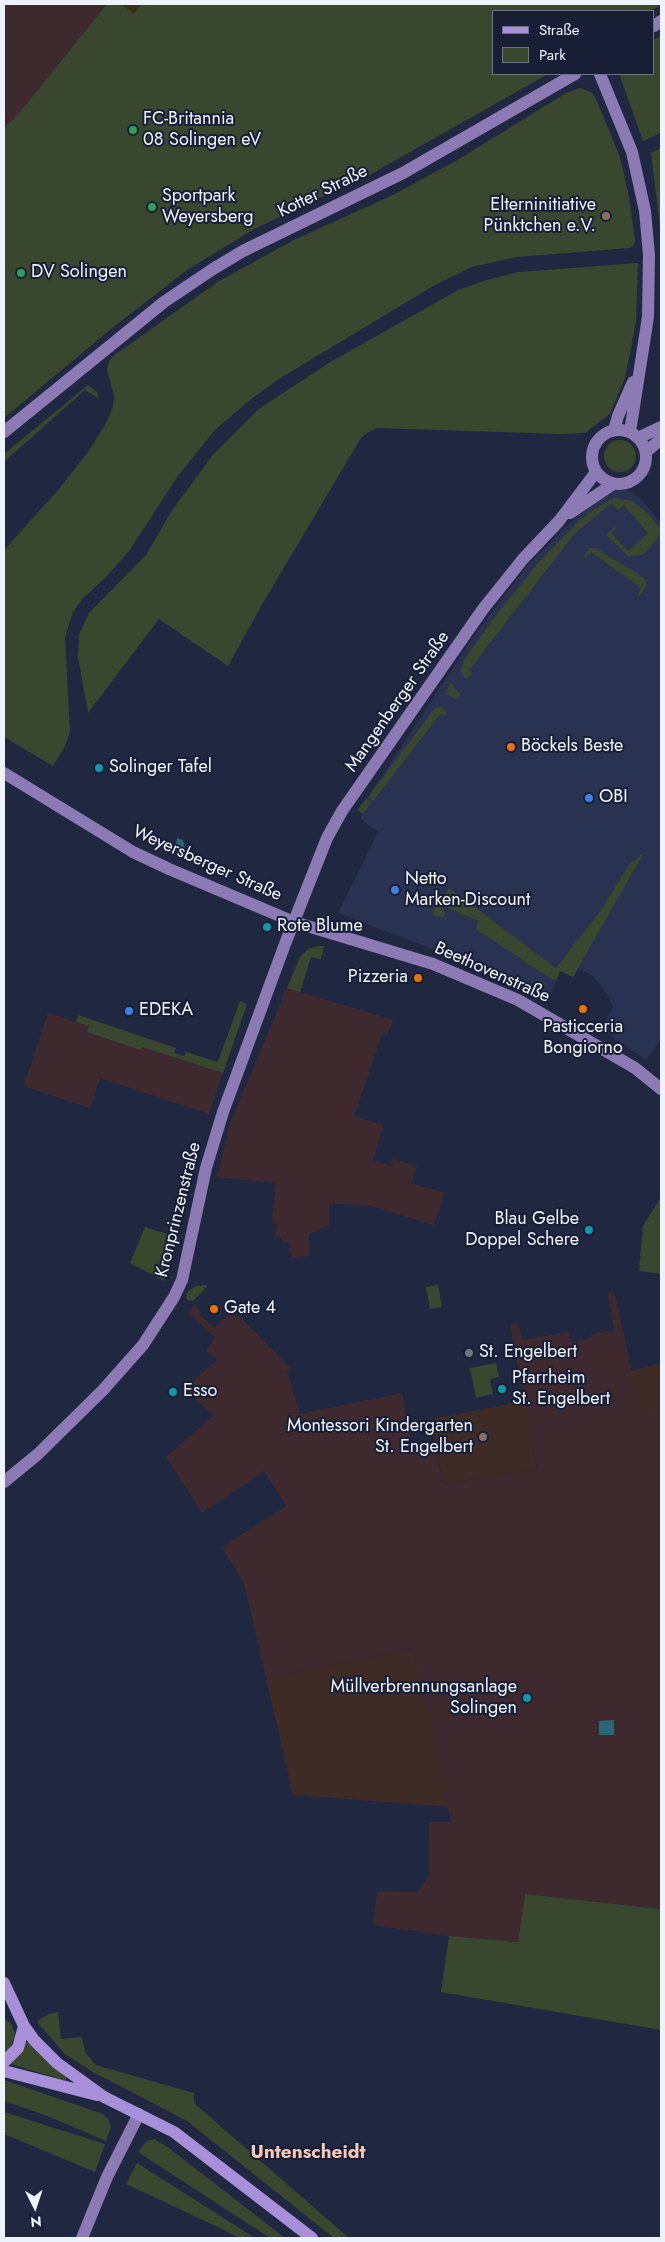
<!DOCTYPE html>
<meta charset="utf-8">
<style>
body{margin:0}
#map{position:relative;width:665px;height:2242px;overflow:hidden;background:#202741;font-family:Jost,sans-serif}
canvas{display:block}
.frame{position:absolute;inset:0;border:5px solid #eff3fd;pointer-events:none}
.legend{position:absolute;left:492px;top:10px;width:162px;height:65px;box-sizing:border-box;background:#171e36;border:1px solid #6d7386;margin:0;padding:6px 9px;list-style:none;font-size:15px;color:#eff3fd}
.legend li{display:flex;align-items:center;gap:10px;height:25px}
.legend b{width:25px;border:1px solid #6d7386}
.north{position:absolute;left:10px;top:2182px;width:50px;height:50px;-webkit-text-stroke:4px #171e36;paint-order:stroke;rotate:176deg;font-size:14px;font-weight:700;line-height:20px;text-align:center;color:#eff3fd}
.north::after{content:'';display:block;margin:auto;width:18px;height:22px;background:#eff3fd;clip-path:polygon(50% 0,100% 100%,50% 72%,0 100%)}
</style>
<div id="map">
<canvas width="665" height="2242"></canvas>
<div class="frame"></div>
<ul class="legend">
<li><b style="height:6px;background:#a790d9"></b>Straße</li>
<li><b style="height:14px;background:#39472f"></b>Park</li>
</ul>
<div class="north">N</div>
</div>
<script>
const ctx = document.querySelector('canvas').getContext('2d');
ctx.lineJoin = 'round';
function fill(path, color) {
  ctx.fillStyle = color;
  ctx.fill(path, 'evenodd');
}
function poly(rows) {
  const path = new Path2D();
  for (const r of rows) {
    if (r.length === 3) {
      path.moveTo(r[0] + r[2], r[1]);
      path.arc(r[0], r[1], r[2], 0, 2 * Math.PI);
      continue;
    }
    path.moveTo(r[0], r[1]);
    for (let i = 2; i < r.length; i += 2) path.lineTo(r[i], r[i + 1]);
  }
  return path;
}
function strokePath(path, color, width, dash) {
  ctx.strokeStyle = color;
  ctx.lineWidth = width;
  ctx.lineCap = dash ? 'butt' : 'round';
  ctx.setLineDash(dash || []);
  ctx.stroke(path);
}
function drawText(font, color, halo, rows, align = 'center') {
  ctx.font = font + ' Jost,sans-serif';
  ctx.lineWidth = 4;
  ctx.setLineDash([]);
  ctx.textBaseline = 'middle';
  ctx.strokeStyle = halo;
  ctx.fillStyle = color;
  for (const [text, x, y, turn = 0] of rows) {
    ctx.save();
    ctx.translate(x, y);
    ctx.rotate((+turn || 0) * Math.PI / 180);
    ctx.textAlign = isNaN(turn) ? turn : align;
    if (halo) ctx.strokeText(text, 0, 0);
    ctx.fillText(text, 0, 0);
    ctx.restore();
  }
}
const built = poly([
 [618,489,625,489,640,498,661,523,661,1040,646,1060,601,1029,613,1008,609,996,593,976,578,968,573,977,560,971,549,1000,500,975,338,913,378,832,360,818,363,814,357,810,368,797,474,636,526,567,565,527,610,490]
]);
const industrial = poly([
 [4,4,107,4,15,118,4,127],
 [287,988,393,1020,388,1034,383,1032,354,1116,384,1125,373,1161,391,1166,393,1159,417,1166,411,1183,445,1193,434,1225,371,1206,329,1203,329,1225,309,1234,309,1256,291,1258,289,1242,282,1242,282,1238,275,1237,277,1224,272,1223,276,1183,217,1177,230,1123],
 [48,1013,89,1026,87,1032,141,1049,142,1047,223,1073,209,1114,100,1078,90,1108,24,1086],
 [608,1293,615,1293,641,1416,661,1415,661,1909,525,1894,518,1942,449,1936,373,1925,377,1891,417,1892,428,1878,429,1822,451,1822,413,1649,266,1678,244,1584,222,1547,286,1506,264,1471,202,1513,166,1457,214,1415,184,1389,217,1360,206,1351,215,1337,188,1313,195,1305,203,1314,201,1316,215,1328,233,1310,290,1368,287,1371,300,1414,402,1393,413,1452,436,1448,443,1484,537,1469,510,1325,519,1324,522,1340,569,1332,571,1342,592,1338,591,1334,614,1330]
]);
const education = poly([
 [661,1363,661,1415,641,1417,630,1371],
 [525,1401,537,1469,443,1484,431,1419],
 [413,1649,449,1807,293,1795,266,1678]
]);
const green = poly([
 [107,4,661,4,661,5,651,11,494,11,494,74,548,74,373,173,254,229,187,270,111,329,4,418,4,127,15,118],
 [661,35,661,133,643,141,619,74,654,74,654,40],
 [580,88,591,92,596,99,620,157,629,197,635,241,633,246,629,248,517,257,472,267,435,285,282,377,251,399,215,430,178,476,129,551,106,577,83,598,73,612,65,637,70,732,65,746,53,766,4,737,4,550,59,489,88,452,105,425,113,407,114,396,107,369,109,361,113,356,219,281,294,240,395,194,459,159,566,93],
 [661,148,661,236,651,153],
 [638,263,636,322,625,378,610,414,585,433,562,434,377,428,368,432,361,438,264,601,228,666,159,619,88,713,78,657,79,634,89,613,146,555,171,512,212,456,259,409,327,364,458,290,487,280,519,272],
 [88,385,97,392,99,399,85,390,4,462,4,454],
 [620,456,16],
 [614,498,632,501,649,514,661,530,661,533,649,549,643,555,628,556,606,535,615,526,617,528,611,533,628,551,648,533,624,505,618,510,612,503,575,533,469,670,472,673,468,678,464,678,461,671,464,660,490,623,538,563,579,521,593,510],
 [589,548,595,548,632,570,646,580,646,587,638,597,641,588,591,552,586,558,584,556],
 [451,683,460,694,460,696,457,699,445,694],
 [441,706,446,711,446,716,440,714,373,801,368,797,435,708],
 [366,799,371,803,363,814,357,810],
 [644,852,573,977,560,971,556,981,547,976,476,929,478,921,446,907,444,896,449,888,556,968,601,910,629,865],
 [439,896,445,914,443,918,432,915],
 [319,946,324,946,321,959,311,957,300,992,287,988,300,957,308,949],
 [240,1001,247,1004,223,1073,142,1047,141,1050,87,1032,89,1026,76,1022,78,1015,176,1048,174,1053,184,1056,186,1052,218,1062],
 [661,1197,661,1274,639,1271,643,1226],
 [145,1227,179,1238,164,1281,130,1263],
 [206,1285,207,1287,193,1301,187,1300,186,1296,188,1291,196,1286],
 [438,1285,442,1307,430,1309,426,1287],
 [496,1363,499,1377,490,1379,493,1394,476,1398,470,1368],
 [525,1894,661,1909,661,2030,441,1992,449,1936,518,1942],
 [58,2012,61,2039,82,2037,85,2052,96,2065,194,2093,194,2103,349,2238,334,2238,187,2121,91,2071,65,2054,37,2022,38,2020,49,2014],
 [4,2019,11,2023,15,2034,11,2048,4,2055],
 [25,2042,28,2042,66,2076,66,2080,63,2080,11,2064],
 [4,2080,103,2114,108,2119,111,2126,106,2141,45,2115,4,2101],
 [4,2112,105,2144,95,2172,4,2134],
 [154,2139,169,2148,285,2238,270,2238,138,2152,147,2141],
 [137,2163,255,2238,238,2238,224,2230,126,2184]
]);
const sand = poly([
 [121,4,141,4,134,14]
]);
const water = poly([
 [177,838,183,840,186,852,175,852],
 [614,1720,614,1735,599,1735,599,1721]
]);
const secondary = poly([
 [654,26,661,21],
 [600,74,632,152,645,211,649,255,648,317,630,432],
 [619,457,27],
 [614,430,618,416,633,382],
 [4,432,164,302,213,269,243,251,403,173,575,74],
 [638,438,661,427],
 [646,452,661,439],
 [570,513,613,484],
 [4,773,133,852,169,869,294,922,433,964,518,1000,635,1068,661,1089],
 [4,1482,38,1454,103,1390,143,1345,174,1297,182,1280,206,1168,223,1112,285,944,327,838,342,811,483,609,523,559,559,521,596,472],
 [82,2238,107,2177,139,2114]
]);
const primary = poly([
 [4,1983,24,2026,34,2040,57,2063,104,2097,174,2132,312,2238],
 [4,2062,18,2048,24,2026],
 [4,2071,97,2095]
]);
const markers = [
 [133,130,5,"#2e9e5b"],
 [152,207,5,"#2e9e5b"],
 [606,216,5,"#8d6e63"],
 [21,273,5,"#2e9e5b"],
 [511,747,5,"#e8710a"],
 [99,768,5,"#0f9aa8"],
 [589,798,5,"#3f7fe0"],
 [395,890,5,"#3f7fe0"],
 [267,927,5,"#0f9aa8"],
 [418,978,5,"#e8710a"],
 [583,1009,5,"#e8710a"],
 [129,1011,5,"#3f7fe0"],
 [589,1230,5,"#0f9aa8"],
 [214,1309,5,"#e8710a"],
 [469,1353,5,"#6b7280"],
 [502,1389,5,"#0f9aa8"],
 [173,1392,5,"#0f9aa8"],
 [483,1437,5,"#8d6e63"],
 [527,1698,5,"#0f9aa8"]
];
const poiNames = [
 ["FC-Britannia",143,120],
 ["08 Solingen eV",143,141],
 ["Sportpark",162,197],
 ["Weyersberg",162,218],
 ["Elterninitiative",596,206,"right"],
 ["Pünktchen e.V.",596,227,"right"],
 ["DV Solingen",31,273],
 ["Böckels Beste",521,747],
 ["Solinger Tafel",109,768],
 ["OBI",599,798],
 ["Netto",405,880],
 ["Marken-Discount",405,901],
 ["Rote Blume",277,927],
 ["Pizzeria",408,978,"right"],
 ["EDEKA",139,1011],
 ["Pasticceria",583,1028,"center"],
 ["Bongiorno",583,1049,"center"],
 ["Blau Gelbe",579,1220,"right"],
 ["Doppel Schere",579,1241,"right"],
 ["Gate 4",224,1309],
 ["St. Engelbert",479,1353],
 ["Pfarrheim",512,1379],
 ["St. Engelbert",512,1400],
 ["Esso",183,1392],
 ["Montessori Kindergarten",473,1427,"right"],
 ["St. Engelbert",473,1448,"right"],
 ["Müllverbrennungsanlage",517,1688,"right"],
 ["Solingen",517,1709,"right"]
];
const streetNames = [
 ["Kotter Straße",323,192,-26],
 ["Mangenberger Straße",398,702,-55],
 ["Weyersberger Straße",207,864,24],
 ["Beethovenstraße",492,973,24],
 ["Kronprinzenstraße",179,1210,-76]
];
const neighbourhoodNames = [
 ["Untenscheidt",308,2153]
];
fill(built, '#293251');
fill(industrial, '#3e2a2e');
fill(education, '#3e2b25');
fill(green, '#39472f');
fill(sand, '#38300f');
fill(water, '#286773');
strokePath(secondary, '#8b7ab3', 12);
strokePath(primary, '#a790d9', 12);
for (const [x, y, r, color] of markers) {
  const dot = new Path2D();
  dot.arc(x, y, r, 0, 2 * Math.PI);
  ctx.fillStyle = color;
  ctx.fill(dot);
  strokePath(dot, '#171e36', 2);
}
drawText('18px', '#eff3fd', '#171e36', poiNames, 'left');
drawText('18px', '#eff3fd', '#171e36', streetNames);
drawText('bold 19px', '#f8c8b6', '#171e36', neighbourhoodNames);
</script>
